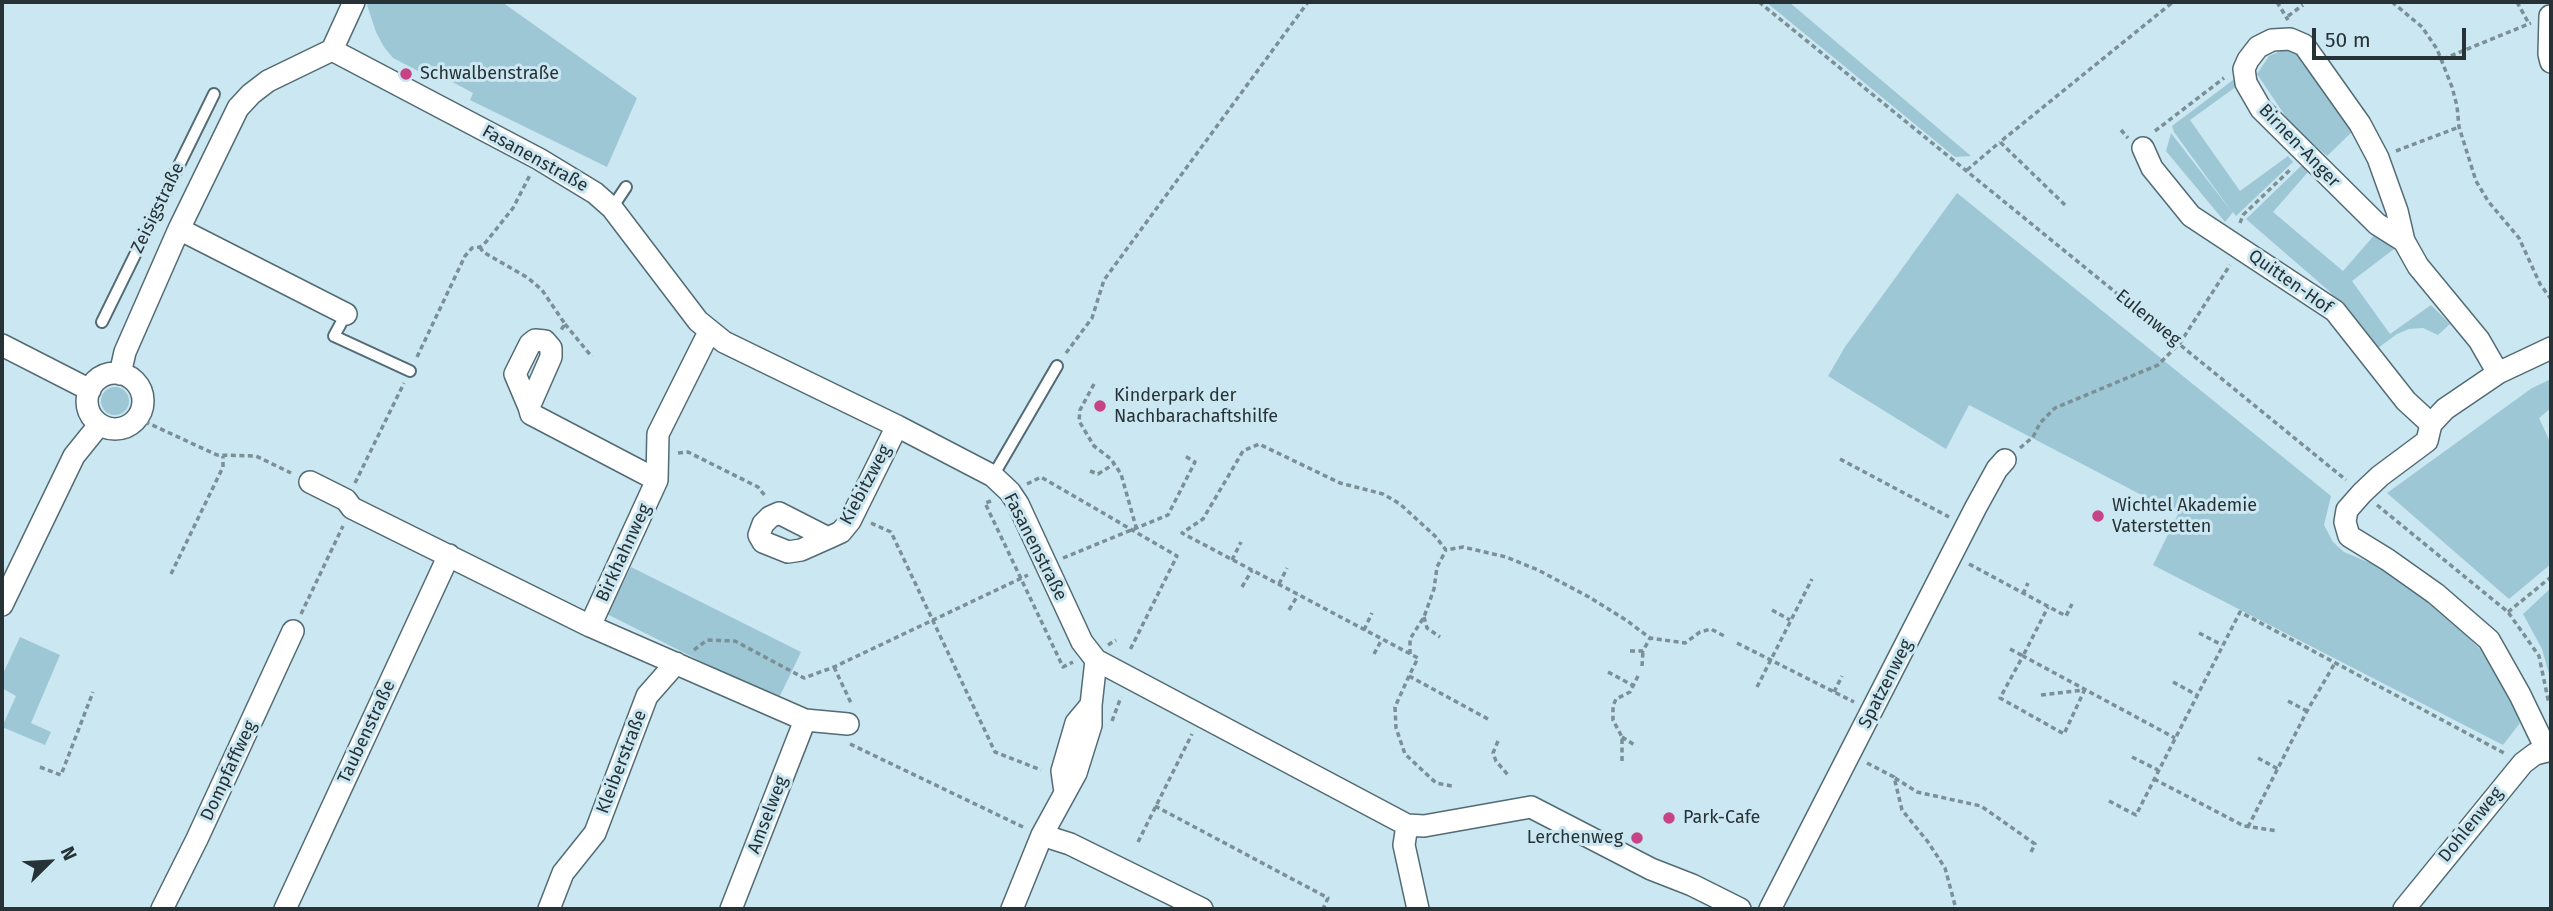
<!DOCTYPE html>
<meta charset="utf-8">
<style>
body{margin:0}
#map{position:relative;width:2553px;height:911px;overflow:hidden;background:#cbe7f1;font-family:"Fira Sans",sans-serif}
canvas{display:block}
.frame{position:absolute;inset:0;border:4px solid #273236;pointer-events:none}
.north{position:absolute;left:14px;top:827px;width:70px;height:70px;-webkit-text-stroke:5px #cbe7f1;paint-order:stroke;rotate:66deg;font-size:19px;font-weight:700;line-height:28px;text-align:center;color:#273236}
.north::after{content:'';display:block;margin:auto;width:24px;height:32px;background:#273236;clip-path:polygon(50% 0,100% 100%,50% 72%,0 100%)}
.scale{position:absolute;left:2312px;top:28px;width:154px;height:32px;box-sizing:border-box;border:4px solid #273236;border-top:0;padding-left:9px;font-size:21px;line-height:24px;white-space:nowrap;color:#273236;-webkit-text-stroke:5px #cbe7f1;paint-order:stroke}
</style>
<div id="map">
<canvas width="2553" height="911"></canvas>
<div class="frame"></div>
<div class="north">N</div>
<div class="scale">50 m</div>
</div>
<script>
const ctx = document.querySelector('canvas').getContext('2d');
ctx.lineJoin = 'round';
function fill(path, color) {
  ctx.fillStyle = color;
  ctx.fill(path, 'evenodd');
}
function poly(rows) {
  const path = new Path2D();
  for (const r of rows) {
    if (r.length === 3) {
      path.moveTo(r[0] + r[2], r[1]);
      path.arc(r[0], r[1], r[2], 0, 2 * Math.PI);
      continue;
    }
    path.moveTo(r[0], r[1]);
    for (let i = 2; i < r.length; i += 2) path.lineTo(r[i], r[i + 1]);
  }
  return path;
}
function strokePath(path, color, width, dash) {
  ctx.strokeStyle = color;
  ctx.lineWidth = width;
  ctx.lineCap = dash ? 'butt' : 'round';
  ctx.setLineDash(dash || []);
  ctx.stroke(path);
}
function drawText(font, color, halo, rows, align = 'center') {
  ctx.font = font + ' "Fira Sans",sans-serif';
  ctx.lineWidth = 6;
  ctx.setLineDash([]);
  ctx.textBaseline = 'middle';
  ctx.strokeStyle = halo;
  ctx.fillStyle = color;
  for (const [text, x, y, turn = 0] of rows) {
    ctx.save();
    ctx.translate(x, y);
    ctx.rotate((+turn || 0) * Math.PI / 180);
    ctx.textAlign = isNaN(turn) ? turn : align;
    if (halo) ctx.strokeText(text, 0, 0);
    ctx.fillText(text, 0, 0);
    ctx.restore();
  }
}
const green = poly([
 [369,2,502,2,637,98,607,167,470,100,473,93,430,70,426,75,393,58,384,47,376,32,367,5],
 [1766,2,1789,2,1971,156,1955,157],
 [2283,50,2298,51,2355,129,2327,156,2292,126,2257,74,2269,56],
 [2233,80,2237,86,2190,120,2240,191,2288,156,2293,162,2236,216,2233,212,2225,222,2166,151,2171,133,2232,212,2174,132,2172,126],
 [2302,165,2308,172,2273,212,2343,271,2377,232,2394,249,2352,281,2390,334,2431,305,2450,324,2438,335,2423,328,2409,329,2397,334,2378,348,2329,291,2246,219],
 [1957,193,2331,496,2324,525,2333,542,2344,552,2382,568,2429,600,2481,650,2511,700,2520,723,2503,745,2153,565,2178,514,1969,405,1946,449,1828,376,1845,347],
 [2551,379,2551,408,2539,418,2551,444,2551,564,2509,599,2387,493,2532,388],
 [115,401,14],
 [631,567,801,652,778,700,607,614],
 [2551,588,2551,681,2542,649,2523,614],
 [20,637,60,655,31,723,51,732,45,745,2,727,16,696,2,688,2,676]
]);
const path = poly([
 [1759,2,2346,480],
 [2277,2,2288,20],
 [2392,2,2422,27,2437,49,2452,87,2457,106,2459,127,2476,181,2488,201,2519,238,2540,284,2551,299],
 [2517,2,2528,22],
 [2288,16,2303,5],
 [2443,59,2531,23],
 [2121,130,2128,138],
 [2155,131,2224,78],
 [2396,151,2459,127],
 [1967,170,2000,142],
 [2065,205,2000,142,2173,2],
 [2240,223,2243,215,2292,168],
 [480,247,483,252,528,278,542,290,565,324,561,330],
 [565,324,592,357],
 [1066,353,1092,318,1104,280,1308,2],
 [417,357,465,256,472,248,480,247,486,242,513,208,530,175],
 [1094,384,1080,410,1079,421,1094,446,1111,459,1121,474,1136,527],
 [137,418,217,455,256,456,291,473],
 [2020,448,2033,437,2040,423,2055,408,2158,365,2180,343,2230,265],
 [678,453,688,452,758,487,766,497],
 [1840,459,1949,517],
 [1090,471,1098,474,1114,464],
 [355,483,404,383],
 [1027,484,1041,477,1177,556,1130,650],
 [991,501,985,503,1063,667,1073,662],
 [2377,505,2508,612,2539,656,2549,704],
 [871,523,891,532,995,752,1041,770],
 [1063,558,1168,515,1195,462,1185,456],
 [1232,560,1241,542],
 [1969,564,2066,616,2072,604],
 [171,574,223,467,223,456],
 [1279,584,1287,568],
 [1242,587,1252,570],
 [2023,594,2028,583],
 [1289,610,1298,595],
 [1772,610,1790,620],
 [2508,612,2551,577],
 [301,614,343,526],
 [1424,617,1427,628,1440,637],
 [1364,630,1372,613],
 [2199,633,2222,645],
 [1737,643,1854,702],
 [1108,645,1116,640],
 [2010,649,2023,656,2048,607],
 [694,650,707,640,735,641,804,678,834,667,1028,575],
 [1630,651,1643,651,1650,638],
 [1374,654,1382,639],
 [1410,654,1410,639,1424,617,1434,589,1437,567,1446,550],
 [1642,666,1643,651],
 [834,667,851,703],
 [1608,672,1634,686],
 [1409,676,1395,707,1396,728,1405,754,1436,783,1452,786],
 [2173,682,2197,695],
 [1757,687,1812,579],
 [2085,689,2064,734,2000,698,2023,656,2175,738],
 [1834,692,1842,676],
 [2041,695,2083,690],
 [2288,701,2307,711],
 [1488,719,1409,676,1418,658,1182,533,1203,519,1243,451,1259,444,1340,483,1383,494,1400,504,1435,536,1446,550,1463,547,1476,550,1506,557,1538,570,1589,597,1626,620,1650,638,1685,643,1700,632,1711,629,1726,637],
 [1112,721,1121,697],
 [1622,737,1636,746],
 [1498,741,1493,753,1496,761,1508,775],
 [850,744,1023,827],
 [2132,757,2158,770],
 [2258,758,2278,769],
 [1622,761,1622,737,1613,720,1613,706,1616,699,1630,692,1638,676],
 [1867,763,1894,777,1902,810,1928,842,1945,868,1956,909],
 [40,767,61,775,93,692],
 [1895,778,1917,792,1981,806,2035,844,2030,854],
 [2154,779,2244,826,2278,831],
 [2109,801,2136,815,2240,612,2504,753],
 [1155,806,1328,898,1323,909],
 [2248,827,2307,711,2335,663],
 [1138,842,1192,734]
]);
const service = poly([
 [612,208,626,187],
 [346,314,334,336,410,371],
 [102,322,214,94],
 [993,476,1057,366]
]);
const minor = poly([
 [2550,16,2549,54,2551,62],
 [332,50,539,159,595,193,612,208,698,321,724,342,897,426,993,476,1010,492,1018,504,1082,642,1096,660,1407,825,1424,826,1531,807,1651,869,1692,885,1740,909],
 [2143,148,2152,168,2191,216,2335,311,2406,401,2431,424],
 [179,229,346,314],
 [2404,241,2377,224,2261,109,2246,83,2244,69,2248,60,2258,47,2272,40,2290,39,2304,45,2360,124,2378,158,2397,211,2404,241,2418,266,2479,340,2498,373],
 [2,345,90,390],
 [115,401,28],
 [120,374,125,352,179,229,238,108,251,94,268,81,332,50,354,2],
 [529,407,515,374,530,344,535,340,545,341,551,348,551,357,529,407,531,414,657,480,658,434,709,332],
 [310,482,346,500,352,508,590,626,805,720,848,724],
 [828,538,801,550,788,552,763,542,759,535,763,524,770,517,779,513,828,538,841,532,850,521,897,426],
 [2,605,74,456,99,425],
 [590,626,657,480],
 [1091,705,1096,660],
 [2547,751,2520,695,2489,640,2436,594,2388,560,2349,536,2345,522,2347,510,2362,493,2380,476,2427,441,2431,424,2445,409,2498,373,2551,348],
 [1407,825,1404,845,1418,909],
 [1042,835,1070,844,1202,909],
 [162,909,197,839,293,631],
 [285,909,449,555],
 [549,909,563,873,595,833,647,696,676,663],
 [731,909,805,720],
 [1012,909,1042,835,1076,773,1091,725,1091,705,1076,723,1062,771,1065,792],
 [1770,909,1976,507,1997,469,2005,460],
 [2404,909,2523,763,2535,754,2547,751]
]);
const markers = [
 [406,74,7,"#c74387"],
 [1100,406,7,"#c74387"],
 [2098,516,7,"#c74387"],
 [1669,818,7,"#c74387"],
 [1637,838,7,"#c74387"]
];
const poiNames = [
 ["Schwalbenstraße",420,74],
 ["Kinderpark der",1114,396],
 ["Nachbarachaftshilfe",1114,417],
 ["Wichtel Akademie",2112,506],
 ["Vaterstetten",2112,527],
 ["Park-Cafe",1683,818],
 ["Lerchenweg",1623,838,"right"]
];
const streetNames = [
 ["Birnen-Anger",2299,146,46],
 ["Fasanenstraße",535,159,29],
 ["Zeisigstraße",158,208,-64],
 ["Quitten-Hof",2290,282,35],
 ["Eulenweg",2148,318,39],
 ["Kiebitzweg",866,485,-62],
 ["Fasanenstraße",1035,547,63],
 ["Birkhahnweg",624,553,-65],
 ["Spatzenweg",1886,684,-63],
 ["Taubenstraße",367,732,-65],
 ["Kleiberstraße",622,762,-69],
 ["Dompfaffweg",229,771,-65],
 ["Amselweg",768,815,-69],
 ["Dohlenweg",2471,825,-51]
];
fill(green, '#9ec7d6');
strokePath(service, '#526b74', 14);
strokePath(minor, '#526b74', 24);
strokePath(path, '#7b8f96', 3.5, [5, 3.5]);
strokePath(service, '#fff', 10);
strokePath(minor, '#fff', 21);
for (const [x, y, r, color] of markers) {
  const dot = new Path2D();
  dot.arc(x, y, r, 0, 2 * Math.PI);
  ctx.fillStyle = color;
  ctx.fill(dot);
  strokePath(dot, '#cbe7f1', 2.5);
}
drawText('18px', '#273236', '#cbe7f1', poiNames, 'left');
drawText('18px', '#273236', '#cbe7f1', streetNames);
</script>
